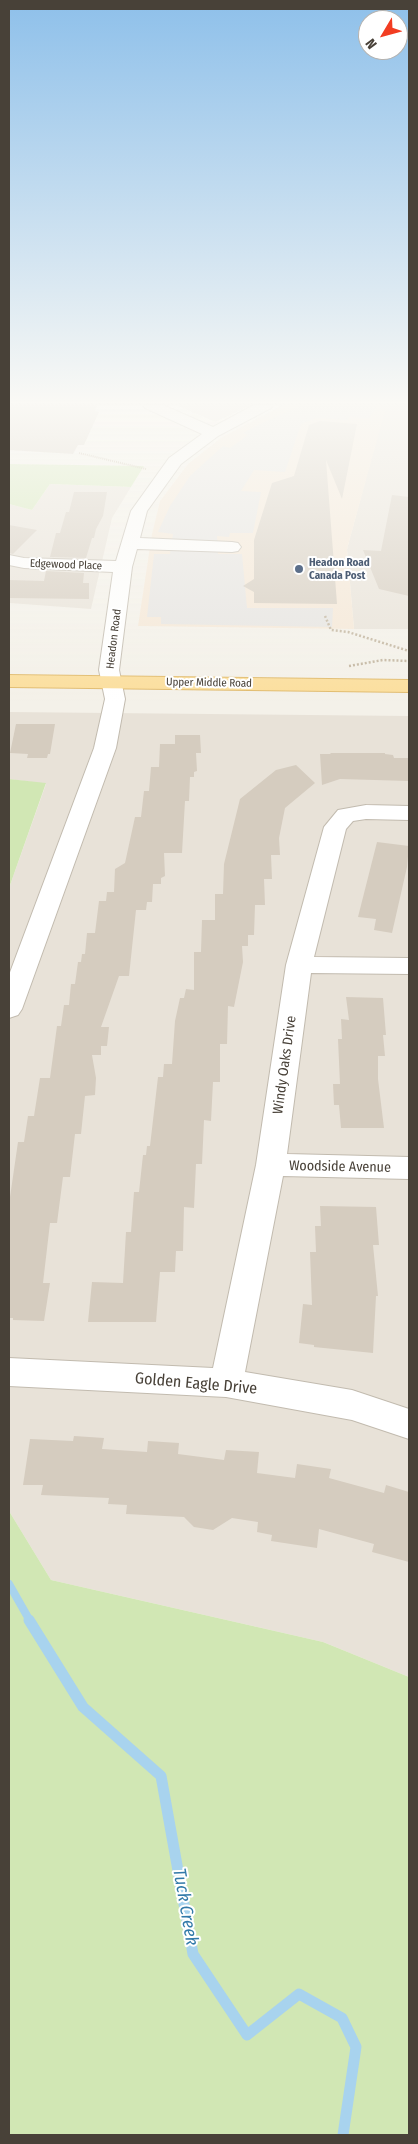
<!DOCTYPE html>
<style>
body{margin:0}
#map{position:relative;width:418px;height:2144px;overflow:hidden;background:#f4f1e9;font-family:"Fira Sans Condensed",sans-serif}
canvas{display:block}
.frame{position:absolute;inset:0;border:10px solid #484138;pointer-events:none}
.north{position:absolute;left:358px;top:10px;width:50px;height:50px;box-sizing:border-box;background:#fff;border:1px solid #b6b3af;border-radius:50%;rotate:233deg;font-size:14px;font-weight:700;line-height:20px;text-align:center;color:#484138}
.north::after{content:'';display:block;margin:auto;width:18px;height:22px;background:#f23d22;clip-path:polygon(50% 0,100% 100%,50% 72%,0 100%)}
</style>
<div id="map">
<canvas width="418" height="2144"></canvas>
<div class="frame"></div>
<div class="north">N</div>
</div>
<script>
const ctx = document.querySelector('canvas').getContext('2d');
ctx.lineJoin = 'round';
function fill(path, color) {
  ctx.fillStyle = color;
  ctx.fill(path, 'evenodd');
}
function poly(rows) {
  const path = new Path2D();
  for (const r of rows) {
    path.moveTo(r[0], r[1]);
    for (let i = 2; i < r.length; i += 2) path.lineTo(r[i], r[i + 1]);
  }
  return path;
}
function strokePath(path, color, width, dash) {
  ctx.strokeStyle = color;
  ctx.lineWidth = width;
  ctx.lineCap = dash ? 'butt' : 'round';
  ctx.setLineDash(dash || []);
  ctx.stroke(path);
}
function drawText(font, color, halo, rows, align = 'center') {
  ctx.font = font + ' "Fira Sans Condensed",sans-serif';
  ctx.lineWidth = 4;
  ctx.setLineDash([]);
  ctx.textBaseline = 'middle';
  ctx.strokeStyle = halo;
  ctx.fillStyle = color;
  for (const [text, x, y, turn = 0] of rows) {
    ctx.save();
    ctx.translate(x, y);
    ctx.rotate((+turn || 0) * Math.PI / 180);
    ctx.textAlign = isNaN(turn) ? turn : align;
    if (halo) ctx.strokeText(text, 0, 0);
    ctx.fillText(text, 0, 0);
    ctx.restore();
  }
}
const residential = poly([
 [176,405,251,405,215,422],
 [380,405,409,405,409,629,354,629,347,549,384,411],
 [50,484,131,487,112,518,91,609,9,603,9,504,32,510],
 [9,712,409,716,409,1677,323,1642,51,1580,9,1511,9,888,46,784,9,779]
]);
const commercial = poly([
 [283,405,380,405,385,411,347,549,354,629,138,626,152,534,160,501,188,464,222,437]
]);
const green = poly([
 [9,464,144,466,131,487,50,484,32,510,9,504],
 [9,779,46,783,9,888],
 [9,1511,51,1580,323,1642,409,1677,409,2135,9,2135]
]);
const parking = poly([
 [302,405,377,407,369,418,349,417,347,420,316,418,301,424,285,472,254,470,241,491,261,492,253,533,230,533,229,537,217,536,218,554,242,554,247,608,333,608,332,627,161,624,161,617,147,617,154,554,170,554,173,534,158,532,170,506,190,476,223,446,230,448,248,435,243,433,264,422]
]);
const streamFar1 = poly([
 [9,1584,30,1621]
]);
const stream = poly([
 [29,1620,83,1707,161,1776,193,1954,247,2035,299,1994,342,2018,356,2047,343,2135]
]);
const building = poly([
 [9,405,97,405,95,411,99,412,84,445,78,445,73,454,9,450],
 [320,421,357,424,342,499,326,460,337,604,254,603,254,592,243,586,254,579,254,540,272,483,294,476,309,425],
 [74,492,107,492,103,516,96,529,94,538,92,538,86,558,50,557,56,533,60,533,66,512,69,512],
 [392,495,409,497,409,596,379,589,363,550,381,551],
 [9,525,37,530,13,554,9,553],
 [46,571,84,573,83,583,89,583,89,599,9,598,9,580,44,581],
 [16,724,55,724,50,754,48,754,47,758,27,758,28,754,10,753],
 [175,735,200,735,201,753,196,753,197,771,194,772,194,777,190,777,189,801,185,801,182,853,164,853,165,876,161,878,161,884,153,884,152,902,147,902,146,910,136,910,129,976,119,976,101,1027,109,1027,107,1046,101,1046,101,1055,92,1055,96,1078,95,1095,85,1096,81,1134,75,1134,70,1177,63,1177,57,1223,50,1223,43,1283,50,1283,44,1321,13,1320,13,1318,9,1318,9,1197,10,1197,18,1142,24,1142,28,1116,34,1116,40,1078,50,1078,57,1026,61,1026,64,1005,69,1005,71,984,75,984,78,962,81,962,82,954,85,954,87,933,95,933,99,901,106,901,107,892,114,892,115,869,125,863,135,817,141,817,144,791,149,791,151,767,159,767,160,744,175,744],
 [330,753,385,753,385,754,393,755,394,758,409,758,409,781,340,779,322,785,320,754,331,754],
 [296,765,315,783,285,808,279,838,280,855,271,855,272,879,264,879,265,905,255,905,254,935,248,935,248,946,242,946,243,962,234,1007,228,1006,227,1044,220,1044,220,1082,213,1082,211,1121,204,1120,202,1164,196,1164,194,1208,184,1207,183,1251,176,1251,175,1272,160,1272,156,1322,88,1322,92,1282,123,1283,126,1232,131,1232,134,1192,139,1192,143,1155,146,1155,147,1146,150,1146,158,1077,163,1077,164,1064,172,1064,175,1021,180,998,184,998,186,989,194,990,194,952,201,952,202,920,215,920,215,894,223,894,224,864,240,799,276,770],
 [377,842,409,846,407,867,392,933,374,930,376,919,358,917],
 [346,997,383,998,386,1035,383,1035,385,1056,378,1056,378,1079,384,1128,341,1128,339,1105,334,1105,333,1084,340,1084,338,1039,342,1039,341,1019,349,1020],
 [320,1206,376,1207,379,1245,373,1245,378,1296,376,1296,373,1353,314,1347,314,1345,299,1343,303,1304,312,1305,310,1252,316,1252,315,1226,321,1226],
 [74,1436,104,1438,102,1449,147,1452,148,1441,179,1443,178,1454,224,1460,226,1450,259,1452,257,1473,295,1478,297,1464,331,1469,329,1478,384,1493,386,1485,409,1492,409,1562,372,1552,374,1544,319,1529,317,1548,271,1541,272,1535,257,1532,258,1522,232,1518,213,1530,194,1527,184,1517,126,1514,127,1505,108,1504,109,1498,41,1495,43,1485,23,1485,30,1439,73,1441]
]);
const pathFar1 = poly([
 [79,453,146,469]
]);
const path = poly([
 [325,616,331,630,348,632,409,651],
 [349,666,383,660,409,661]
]);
const minor = poly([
 [143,405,163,405,213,427,254,405,273,405,271,408,218,436,181,464,147,511,140,538,232,542,238,543,241,547,238,551,232,552,137,549,132,567,119,670,125,699,116,748,22,1009,18,1015,9,1018,9,975,94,748,105,699,99,670,113,572,24,568,9,565,9,555,24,558,116,561,131,511,169,458,202,434,145,408,143,405],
 [366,805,409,806,409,820,366,819,353,821,346,829,314,957,409,958,409,974,311,973,287,1154,409,1157,409,1179,283,1176,245,1372,352,1390,409,1409,409,1439,352,1420,226,1397,9,1386,9,1358,213,1368,256,1165,286,965,324,827,338,810,366,805]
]);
const major = poly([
 [9,675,409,680,409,692,9,687,9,675]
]);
const markers = [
 [299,569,5,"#5c6f8a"]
];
const farServicenames = [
 ["Headon Road",309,563],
 ["Canada Post",309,576]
];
const farStreetnames = [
 ["Edgewood Place",66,565,2],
 ["Headon Road",114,639,-83],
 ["Upper Middle Road",209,683,1]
];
const streetNames = [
 ["Windy Oaks Drive",285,1065,-82],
 ["Woodside Avenue",340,1167,1]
];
const nearStreetnames = [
 ["Golden Eagle Drive",196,1384,5]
];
const nearWaternames = [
 ["Tuck Creek",185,1907,80]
];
fill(residential, '#e8e2d8');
fill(commercial, '#f5e7d6');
fill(green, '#d1e7b4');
fill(parking, '#e6e4e1');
strokePath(streamFar1, '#a8d3ee', 8);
strokePath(stream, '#a8d3ee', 11);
fill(building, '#d5ccbf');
strokePath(minor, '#c2bbaf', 2);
strokePath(major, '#e0ba6c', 2);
strokePath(pathFar1, '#c1b49e', 2, [1, 1]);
strokePath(path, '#c1b49e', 2.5, [2, 2]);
fill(minor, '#fff');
fill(major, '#fbde9c');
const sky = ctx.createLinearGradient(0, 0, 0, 705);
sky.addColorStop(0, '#8ec0ea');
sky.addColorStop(0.57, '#faf9f5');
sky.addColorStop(1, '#faf9f500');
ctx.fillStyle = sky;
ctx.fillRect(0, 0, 418, 705);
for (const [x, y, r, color] of markers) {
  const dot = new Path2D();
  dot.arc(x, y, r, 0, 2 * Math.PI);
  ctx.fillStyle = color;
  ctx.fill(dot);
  strokePath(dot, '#fff', 2);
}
drawText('bold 11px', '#4e5e75', '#fff', farServicenames, 'left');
drawText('11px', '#484138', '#fff', farStreetnames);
drawText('14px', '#484138', '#fff', streetNames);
drawText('16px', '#484138', '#fff', nearStreetnames);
drawText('italic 18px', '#327aa9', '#fff', nearWaternames);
</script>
